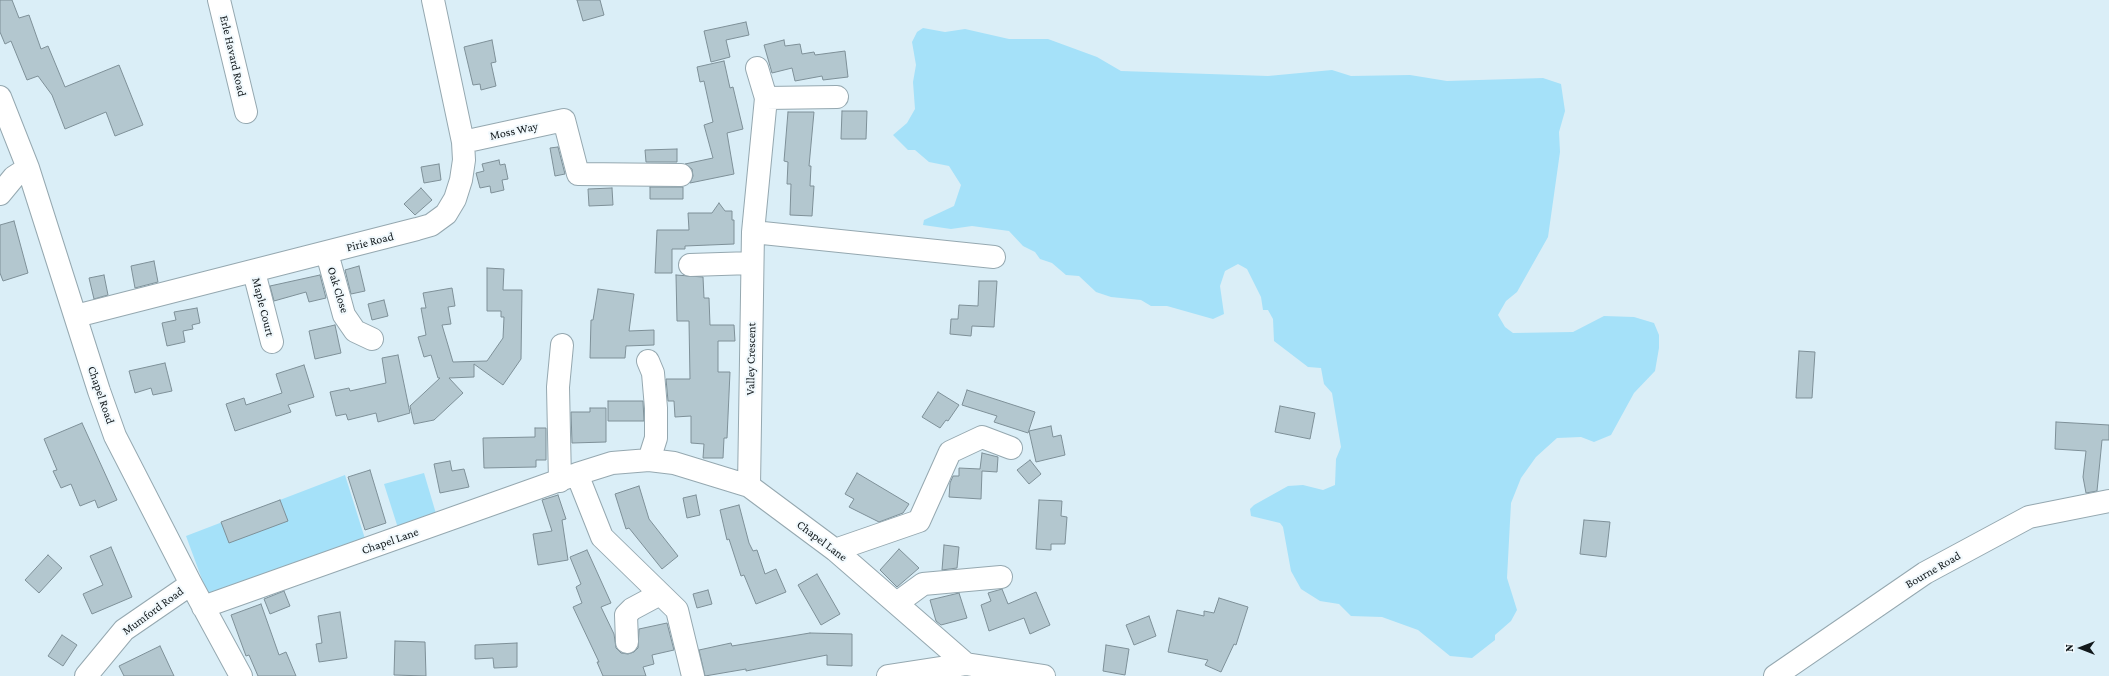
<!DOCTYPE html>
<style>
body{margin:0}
#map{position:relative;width:2109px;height:676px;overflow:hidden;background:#daeef7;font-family:"Crimson Pro",serif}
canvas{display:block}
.north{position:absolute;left:2061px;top:628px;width:40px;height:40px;-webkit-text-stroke:3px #f1f9fd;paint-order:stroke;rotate:270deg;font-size:11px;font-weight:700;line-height:16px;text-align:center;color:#12191c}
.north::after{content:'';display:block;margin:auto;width:14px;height:18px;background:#12191c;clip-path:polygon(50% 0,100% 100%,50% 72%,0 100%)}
</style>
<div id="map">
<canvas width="2109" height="676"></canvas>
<div class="north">N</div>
</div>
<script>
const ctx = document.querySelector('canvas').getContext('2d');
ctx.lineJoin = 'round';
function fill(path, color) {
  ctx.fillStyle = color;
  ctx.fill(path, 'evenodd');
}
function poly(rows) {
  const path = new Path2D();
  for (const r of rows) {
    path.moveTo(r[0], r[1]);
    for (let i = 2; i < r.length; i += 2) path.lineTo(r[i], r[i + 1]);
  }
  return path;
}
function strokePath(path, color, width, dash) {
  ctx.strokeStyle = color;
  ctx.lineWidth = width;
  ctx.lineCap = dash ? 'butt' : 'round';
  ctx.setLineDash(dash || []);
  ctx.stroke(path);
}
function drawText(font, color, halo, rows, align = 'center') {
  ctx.font = font + ' "Crimson Pro",serif';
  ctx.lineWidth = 4;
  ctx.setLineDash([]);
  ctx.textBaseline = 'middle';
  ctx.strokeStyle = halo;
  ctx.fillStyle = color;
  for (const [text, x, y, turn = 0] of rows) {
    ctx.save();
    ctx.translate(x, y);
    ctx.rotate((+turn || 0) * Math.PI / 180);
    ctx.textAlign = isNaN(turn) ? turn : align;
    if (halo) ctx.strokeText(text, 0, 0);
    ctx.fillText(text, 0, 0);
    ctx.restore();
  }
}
const green = poly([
 [923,28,945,32,965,29,1009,39,1048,39,1097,57,1121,71,1268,76,1332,70,1351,76,1410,75,1447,81,1543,78,1561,84,1565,111,1559,132,1560,152,1548,237,1517,292,1506,301,1498,315,1505,327,1513,333,1573,332,1604,316,1634,317,1654,323,1659,335,1659,348,1655,371,1634,393,1611,435,1594,442,1581,437,1557,438,1536,457,1521,478,1511,503,1507,578,1517,610,1511,621,1495,635,1495,640,1472,658,1450,656,1418,630,1382,617,1351,616,1339,604,1320,601,1301,589,1291,571,1283,527,1280,523,1251,516,1250,509,1254,505,1288,486,1303,485,1323,490,1335,485,1336,459,1341,447,1332,393,1324,384,1321,368,1308,367,1274,341,1273,319,1268,310,1263,310,1261,297,1247,269,1238,264,1225,271,1220,286,1224,314,1213,319,1167,306,1151,306,1141,300,1111,297,1096,292,1079,276,1066,275,1052,263,1040,259,1035,252,1023,246,1009,231,972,226,951,229,923,225,924,220,954,206,961,185,949,166,929,162,915,150,908,150,893,135,907,123,915,109,913,82,916,65,912,42,917,32],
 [424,473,437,517,398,528,384,484],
 [345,475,366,542,210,601,186,536]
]);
const building = poly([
 [0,0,12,0,19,18,29,15,41,49,48,46,65,87,119,65,143,125,115,136,106,112,65,129,52,95,38,76,27,80,11,41,5,44,0,32,0,0],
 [577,0,600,0,604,15,583,21,577,0],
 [746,22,749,35,726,40,730,57,711,62,704,31,746,22],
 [492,40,496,62,491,63,496,86,481,90,480,84,473,85,464,47,492,40],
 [784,40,785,46,800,44,802,54,814,52,815,55,845,51,848,77,823,80,822,76,795,81,792,68,772,73,764,45,784,40],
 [724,61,730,88,733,87,743,129,727,133,734,174,690,183,693,176,692,169,685,164,713,158,704,125,713,122,704,81,700,82,697,67,724,61],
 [842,111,867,111,866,139,841,139,842,111],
 [788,112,814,112,809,166,811,166,810,186,814,186,812,216,790,215,791,184,787,184,788,162,784,161,788,112],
 [558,147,565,174,555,176,550,148,558,147],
 [677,149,677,162,646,162,645,150,677,149],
 [499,160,500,165,505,164,508,179,502,180,504,190,491,193,490,186,480,188,476,173,484,171,482,164,499,160],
 [439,164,441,180,424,183,421,167,439,164],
 [650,187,683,187,683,199,650,199,650,187],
 [421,188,432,200,415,215,404,204,421,188],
 [612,188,613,205,589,206,588,189,612,188],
 [719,203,725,211,732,211,732,220,734,220,734,244,685,246,685,249,672,249,672,273,655,273,657,230,689,230,688,213,712,213,719,203],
 [14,221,28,273,3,281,0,273,0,225,14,221],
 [154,261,158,282,135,288,131,266,154,261],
 [359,266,365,291,351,294,345,270,359,266],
 [487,268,504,269,503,290,522,290,521,359,503,385,474,364,474,377,449,378,463,393,434,420,414,424,410,406,440,378,438,378,431,355,424,357,418,337,426,335,421,308,426,308,423,293,452,288,455,306,448,307,451,324,442,325,453,362,487,361,503,338,504,317,501,317,501,311,487,311,487,268],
 [104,275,108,295,94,299,89,278,104,275],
 [320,275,326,298,309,302,306,292,274,301,270,286,320,275],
 [676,275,703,277,704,298,709,298,710,325,734,325,735,341,718,341,718,372,730,372,727,438,724,438,723,458,703,458,704,444,691,443,691,416,675,417,674,401,668,401,666,379,690,379,689,321,677,321,676,275],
 [979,281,997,281,994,327,972,326,971,336,950,334,951,319,958,319,959,305,978,306,979,281],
 [598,289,634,294,629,331,654,330,654,345,626,346,625,358,590,358,591,320,593,320,598,289],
 [384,300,388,316,372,320,368,304,384,300],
 [197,308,200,323,192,325,193,329,183,331,185,342,167,346,162,323,176,320,174,312,197,308],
 [335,325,341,353,315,359,309,331,335,325],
 [1799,351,1815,352,1812,398,1796,398,1799,351],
 [398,355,410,413,378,422,376,413,348,420,346,414,336,416,330,392,349,388,350,391,386,383,382,358,398,355],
 [165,363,172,391,153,395,151,388,135,393,129,371,165,363],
 [304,365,314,397,288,405,291,412,235,431,226,404,244,398,246,405,282,393,276,374,304,365],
 [967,390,1035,412,1028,433,994,422,997,416,962,405,967,390],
 [938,392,959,405,948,421,946,420,940,428,922,417,938,392],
 [608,401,643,401,644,421,608,421,608,401],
 [1280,406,1315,413,1310,439,1275,432,1280,406],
 [590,408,606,408,606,442,572,443,571,412,590,412,590,408],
 [2056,422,2109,425,2109,440,2102,440,2097,491,2086,493,2083,477,2086,451,2055,449,2056,422],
 [82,423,117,500,98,508,95,500,80,506,71,484,61,488,53,471,57,470,44,439,82,423],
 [1051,426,1053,437,1061,435,1065,455,1036,462,1029,431,1051,426],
 [535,428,546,428,546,460,536,460,536,467,484,468,483,438,535,437,535,428],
 [982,453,998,457,997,472,982,471,981,499,949,497,950,483,953,476,959,476,959,468,980,469,982,453],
 [1030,460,1041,474,1029,484,1017,470,1030,460],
 [450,461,452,471,464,469,469,487,440,493,434,464,450,461],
 [370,470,386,523,365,530,348,477,370,470],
 [857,473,909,504,903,513,879,522,849,507,854,499,845,494,857,473],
 [639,486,649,519,678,556,662,569,629,528,626,529,615,494,639,486],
 [558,495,566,519,562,520,568,560,538,565,533,534,552,531,542,500,558,495],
 [696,495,700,515,687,518,683,498,696,495],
 [280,500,288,521,229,543,221,522,280,500],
 [1039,500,1062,501,1061,516,1067,517,1065,544,1051,544,1051,550,1036,549,1039,500],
 [739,505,749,543,753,551,757,550,765,574,776,569,786,592,756,604,744,575,741,576,729,539,727,540,720,510,739,505],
 [1584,520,1610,522,1606,557,1580,554,1584,520],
 [944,545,959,547,957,568,942,570,944,545],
 [111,547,132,597,92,614,83,594,103,585,90,556,111,547],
 [899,549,919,568,897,587,880,570,899,549],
 [587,550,611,603,601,607,614,634,616,648,621,653,628,654,634,652,638,648,639,629,667,623,674,650,652,655,654,664,643,667,646,676,603,676,597,662,599,662,573,607,582,603,576,587,581,584,570,557,587,550],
 [48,555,62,568,39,593,25,580,48,555],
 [817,574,840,614,821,625,798,585,817,574],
 [1002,589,1008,604,1036,592,1050,625,1030,634,1024,618,989,631,981,605,991,601,988,593,1002,589],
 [708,590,712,604,697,608,693,594,708,590],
 [284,591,290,606,270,614,264,599,284,591],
 [959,593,967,618,941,625,936,621,930,600,959,593],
 [1219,598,1248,607,1236,645,1234,644,1221,672,1205,665,1208,660,1168,652,1177,610,1204,616,1204,611,1214,613,1219,598],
 [261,604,279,655,286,652,296,676,258,676,249,655,246,656,231,615,261,604],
 [340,612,347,658,319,662,316,644,322,643,318,616,340,612],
 [1149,616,1156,636,1134,645,1126,625,1149,616],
 [810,633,852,634,852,666,827,665,827,655,746,671,746,669,705,676,699,650,731,643,732,646,810,633],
 [62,635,77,645,63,666,48,656,62,635],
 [395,641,425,642,426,676,394,675,395,641],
 [517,643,517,667,494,668,493,658,475,659,475,645,517,643],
 [1106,645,1129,649,1125,675,1103,671,1106,645],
 [160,646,174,676,124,676,119,666,160,646]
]);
const minor = poly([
 [219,0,246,112],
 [0,97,28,168,99,391,115,436,191,584,241,676],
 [766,98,837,97],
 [463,142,564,120,578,174,681,175],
 [0,194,14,177,28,168],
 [753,232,994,257],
 [327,253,344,315,355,331,372,339],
 [690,265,752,263],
 [254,272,272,342],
 [76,316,417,229,431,225,446,214,455,199,461,180,464,160,463,142,433,0],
 [648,361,653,373,656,408,656,438,649,460],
 [577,474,602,537,677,610,693,676],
 [560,481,558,387,562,345],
 [749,486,753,232,766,98,757,68],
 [835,550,919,521,950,452,982,437,1011,448],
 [897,603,923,584,1001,577],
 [203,607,577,474,612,463,649,460,674,463,749,486,835,550,966,664,1044,676],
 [627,642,626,615,632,609,660,594],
 [86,676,124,630,191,584],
 [888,676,966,664],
 [1775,676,1925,573,2029,517,2109,501]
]);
const streetNames = [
 ["Erle Havard Road",233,56,77],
 ["Moss Way",514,131,-12],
 ["Pirie Road",370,242,-14],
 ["Oak Close",338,290,73],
 ["Maple Court",263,307,76],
 ["Valley Crescent",751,359,-89],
 ["Chapel Road",101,395,71],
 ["Chapel Lane",390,541,-19],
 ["Chapel Lane",822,541,37],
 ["Bourne Road",1933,570,-30],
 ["Mumford Road",153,611,-36]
];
fill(green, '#a5e1f9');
fill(building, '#b3c7cf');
strokePath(building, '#7e9098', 1);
strokePath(minor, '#95a8b0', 24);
strokePath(minor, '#fff', 22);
drawText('12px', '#12191c', '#f1f9fd', streetNames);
</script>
